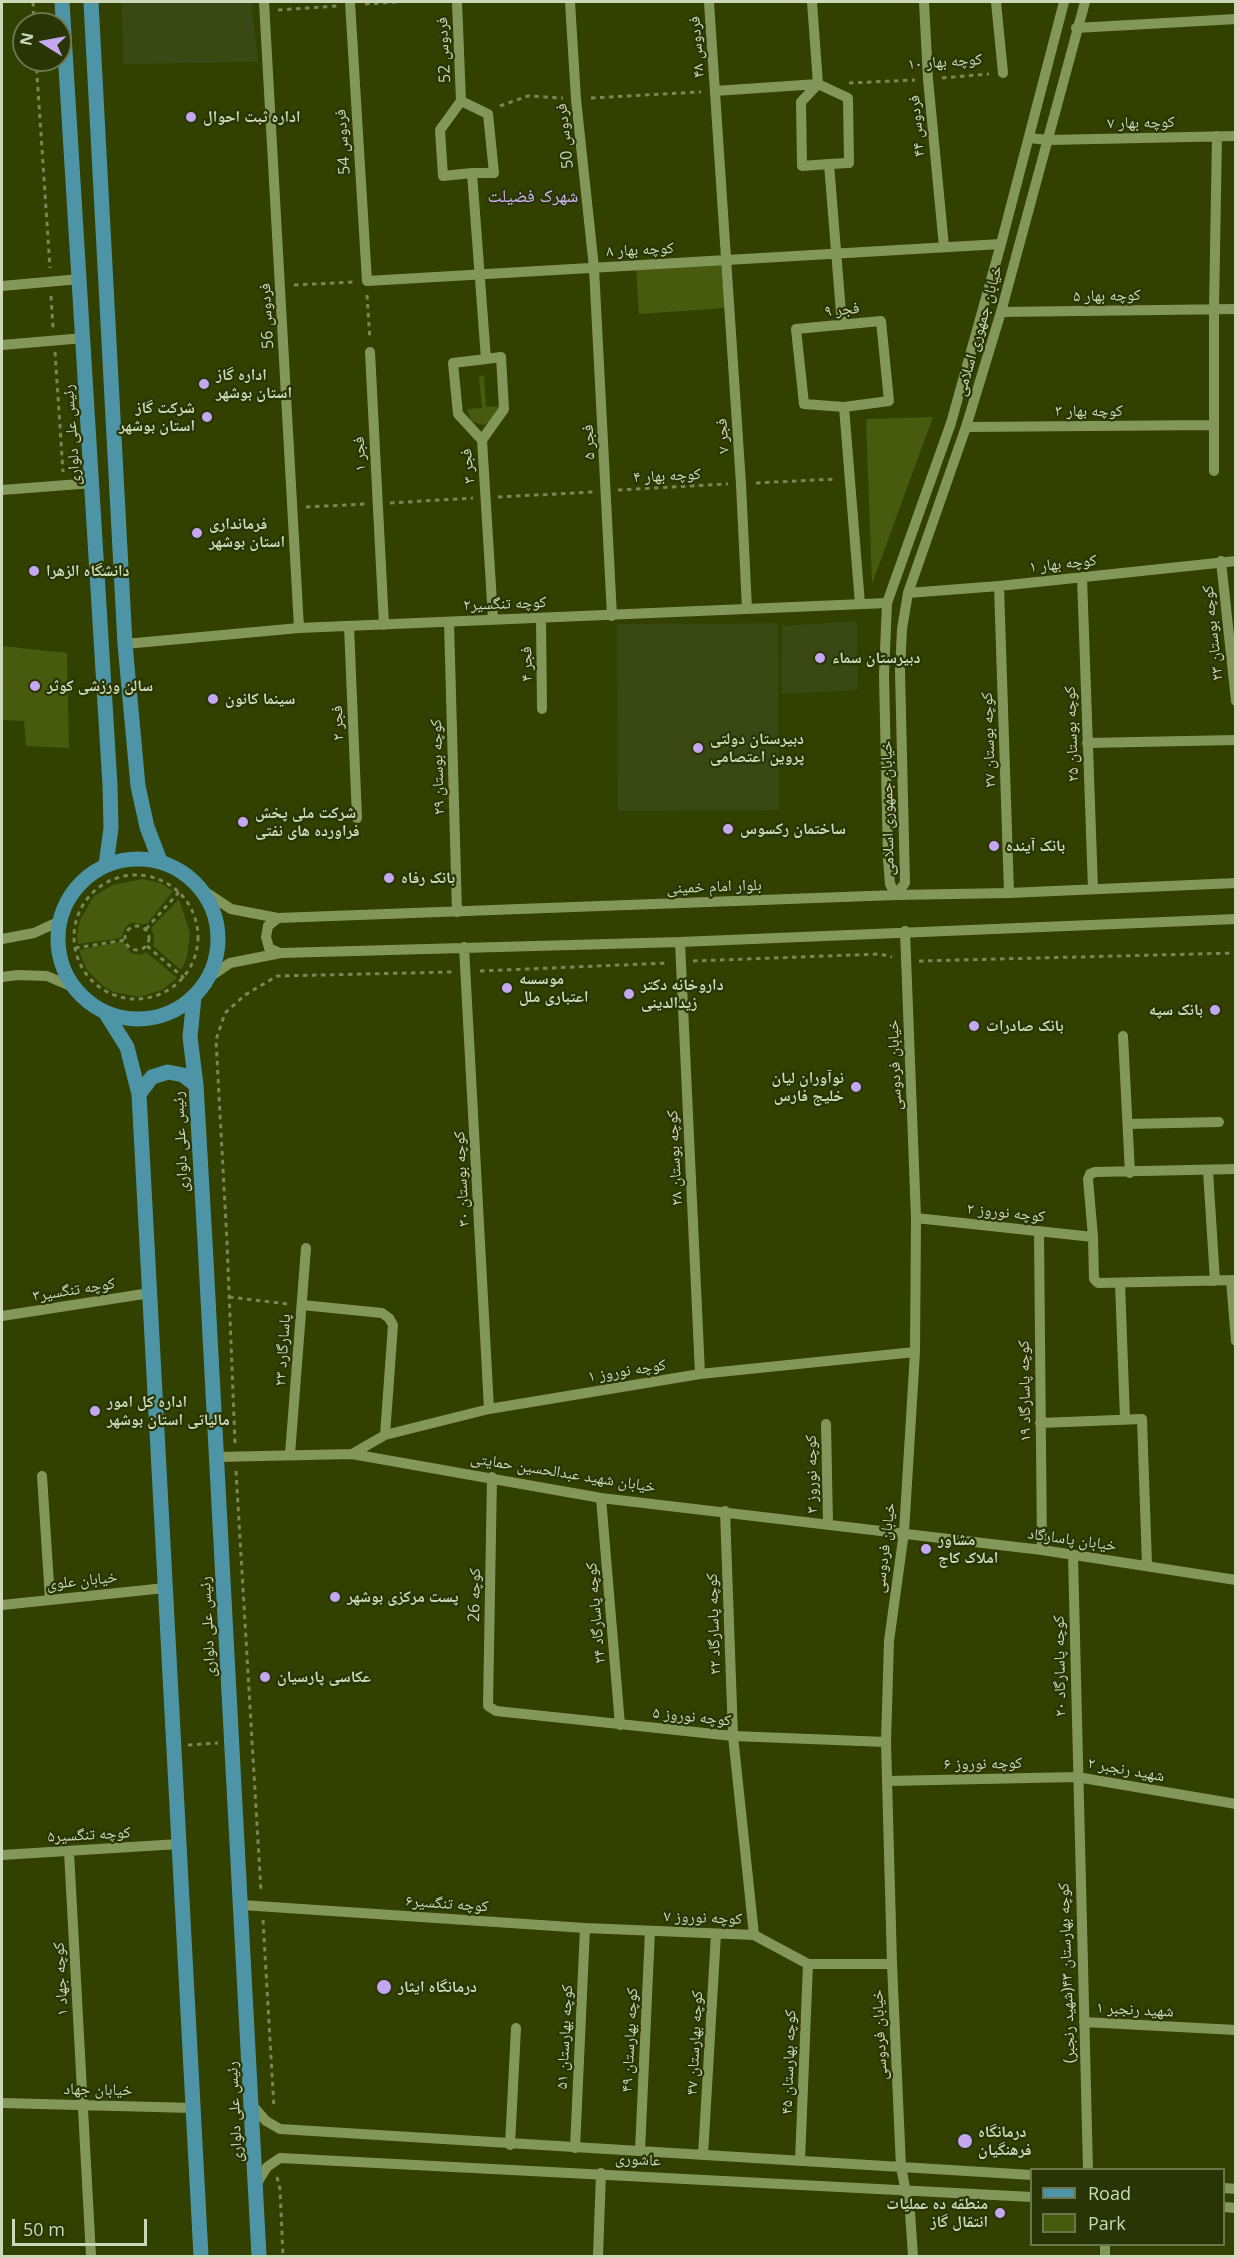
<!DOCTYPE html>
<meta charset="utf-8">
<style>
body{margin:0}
#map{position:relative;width:1237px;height:2258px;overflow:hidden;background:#324000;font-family:"Open Sans",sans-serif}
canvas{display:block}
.frame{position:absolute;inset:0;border:3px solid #cdd8b9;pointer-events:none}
.legend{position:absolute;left:1030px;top:2168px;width:195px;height:78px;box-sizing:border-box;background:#293505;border:2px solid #6b764d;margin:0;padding:8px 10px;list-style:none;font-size:18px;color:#cdd8b9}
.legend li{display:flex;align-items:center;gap:12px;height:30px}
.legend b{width:30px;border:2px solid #6b764d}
.north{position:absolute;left:12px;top:12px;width:60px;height:60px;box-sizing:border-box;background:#293505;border:2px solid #6b764d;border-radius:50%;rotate:281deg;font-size:16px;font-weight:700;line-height:24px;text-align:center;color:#cdd8b9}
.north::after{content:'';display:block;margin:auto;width:21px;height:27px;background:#c5a7f1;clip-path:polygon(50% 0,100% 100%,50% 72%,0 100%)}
.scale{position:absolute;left:12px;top:2219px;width:135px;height:27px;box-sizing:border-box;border:3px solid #cdd8b9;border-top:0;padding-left:8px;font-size:18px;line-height:21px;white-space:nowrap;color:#cdd8b9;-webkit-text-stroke:4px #293505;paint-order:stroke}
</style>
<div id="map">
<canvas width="1237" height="2258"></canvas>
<div class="frame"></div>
<ul class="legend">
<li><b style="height:8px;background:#4d95a6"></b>Road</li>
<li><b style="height:16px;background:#485a0e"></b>Park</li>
</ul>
<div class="north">N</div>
<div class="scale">50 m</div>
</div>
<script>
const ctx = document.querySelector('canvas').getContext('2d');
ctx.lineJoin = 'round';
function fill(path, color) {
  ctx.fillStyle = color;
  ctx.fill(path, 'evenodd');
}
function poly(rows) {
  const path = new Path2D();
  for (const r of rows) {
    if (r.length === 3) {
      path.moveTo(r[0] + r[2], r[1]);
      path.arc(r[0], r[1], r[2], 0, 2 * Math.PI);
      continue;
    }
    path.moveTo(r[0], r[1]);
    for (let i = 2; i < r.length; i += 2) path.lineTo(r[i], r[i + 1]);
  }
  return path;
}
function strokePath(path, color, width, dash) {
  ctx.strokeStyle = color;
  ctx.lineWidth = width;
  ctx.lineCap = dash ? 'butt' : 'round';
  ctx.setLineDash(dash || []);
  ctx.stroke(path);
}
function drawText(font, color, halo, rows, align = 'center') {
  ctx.font = font + ' "Open Sans","Noto Naskh Arabic",sans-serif';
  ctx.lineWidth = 4.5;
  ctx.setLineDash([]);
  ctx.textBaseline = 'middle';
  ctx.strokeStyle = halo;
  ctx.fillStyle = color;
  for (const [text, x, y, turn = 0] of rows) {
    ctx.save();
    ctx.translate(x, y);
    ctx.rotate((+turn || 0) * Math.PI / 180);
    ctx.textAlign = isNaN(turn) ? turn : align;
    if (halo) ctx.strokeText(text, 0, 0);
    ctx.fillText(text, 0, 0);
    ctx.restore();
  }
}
const built = poly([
 [122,2,251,2,258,62,123,64],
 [857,621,858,690,782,694,782,626],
 [778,623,779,810,618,811,617,624]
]);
const green = poly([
 [721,263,725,308,639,314,636,269],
 [484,375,486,407,499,406,499,409,488,424,482,425,471,421,467,409,482,408,479,376],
 [933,417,872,584,866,419],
 [2,646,67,653,69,748,26,746,24,721,2,720],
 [143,879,160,883,173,891,147,924,130,923,125,928,121,938,78,944,77,935,80,920,94,896,113,885],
 [179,899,190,933,187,957,181,970,153,946,154,936,151,928],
 [123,941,131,953,141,955,146,952,177,978,162,990,140,997,113,992,102,985,86,969,79,950]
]);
const path = poly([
 [33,2,34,24],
 [365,4,397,2],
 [278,10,337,6],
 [36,60,50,268],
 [942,78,989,74],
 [849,83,915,80],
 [591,98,701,92],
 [500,106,528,96,563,98],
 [294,285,354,282],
 [367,295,370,340],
 [51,296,53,328],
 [55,352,63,472],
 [756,483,836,479],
 [618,490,728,484],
 [498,497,593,492],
 [390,503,473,498],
 [306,507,366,504],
 [136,937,62],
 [137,938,12],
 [146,929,179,892],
 [147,946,184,978],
 [75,948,125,940],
 [693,961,880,954,892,957],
 [919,961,1236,953],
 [480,971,668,963],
 [229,1297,288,1304],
 [235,1443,227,1242,216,1040,225,1013,245,995,277,976,452,972],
 [236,1471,261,1892],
 [188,1745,218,1743],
 [263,1920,274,2108],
 [277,2177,280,2189,283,2256]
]);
const minor = poly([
 [264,2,299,628],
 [350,2,367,281,1001,244],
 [457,2,461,101,440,130,443,176,472,173,486,359,453,363,458,414,482,440,493,619],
 [570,2,576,99,594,268,612,616],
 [709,2,741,484,747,609],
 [812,2,818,84],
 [924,2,928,79,944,247],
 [996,2,1003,73],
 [1064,2,1001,244,951,423,887,603,884,675,888,859,890,884,896,895,905,883,900,671,902,629,908,593,966,427,1001,312,1085,2],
 [1076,28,1236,19],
 [818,84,801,102,802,166,829,164],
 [715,91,818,84,848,98,849,163,829,164,842,325],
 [461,101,488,114,494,173,472,173],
 [1029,138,1048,140,1236,136],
 [2,286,80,279],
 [1001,312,1236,309],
 [2,345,84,338],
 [370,352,384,625],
 [844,407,804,404,796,329,881,321,889,401,844,407,860,604],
 [966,427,1213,425],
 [482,440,504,409,501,357,486,359],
 [1214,471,1214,309,1217,136],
 [2,490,93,483],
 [1221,561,1236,701],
 [1082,577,1093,889],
 [999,586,1009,893],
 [908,593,999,586,1236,561],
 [541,618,542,709],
 [449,622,457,912],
 [349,626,357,818],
 [125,644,299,628,887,603],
 [1087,743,1236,740],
 [201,889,231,909,278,918,896,895,1009,893,1236,883],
 [278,918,268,926,266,937,269,948,280,953],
 [905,931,916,1218,915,1352,904,1532,889,1641,886,1742,892,1964,901,2167,910,2212,913,2256],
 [2,939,34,933,60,921],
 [680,942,700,1374],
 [464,947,489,1409],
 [2,977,18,975,47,976,75,988],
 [208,978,230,963,281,953,680,942,1236,919],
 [1123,1036,1130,1173],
 [1128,1124,1219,1122],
 [1236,1169,1095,1172,1090,1174,1088,1179,1093,1237,1094,1279,1098,1283,1236,1280],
 [1208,1171,1215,1281],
 [916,1218,1093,1237],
 [1039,1231,1042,1550],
 [1231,1280,1236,1341],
 [1120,1283,1125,1419],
 [302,1305,382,1313,389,1318,393,1325,385,1435],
 [2,1316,150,1293],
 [1040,1423,1142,1419,1147,1565],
 [826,1424,828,1523],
 [290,1454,306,1248],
 [352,1454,385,1435,489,1409,700,1374,915,1352],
 [217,1457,352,1454,601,1498,1042,1550,1236,1580],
 [42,1476,50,1599],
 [492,1477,488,1706,496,1711,733,1736,886,1742],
 [601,1498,620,1725],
 [725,1511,733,1736,754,1935],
 [1073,1555,1088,2170],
 [2,1605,165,1588],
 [888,1781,1077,1777,1236,1804],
 [69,1852,91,2256],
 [2,1855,179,1844],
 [242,1905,585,1928,754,1935,808,1964,892,1964],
 [1084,2022,1236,2030],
 [2,2103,193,2108],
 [253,2106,266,2121,280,2129,1032,2175],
 [510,2145,516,2028],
 [575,2148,585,1928],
 [640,2151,650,1931],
 [703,2155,716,1934],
 [800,2161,808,1964],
 [256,2185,267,2167,280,2158,1032,2197],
 [1224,2188,1236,2189],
 [1224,2207,1236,2208],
 [1105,2244,1105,2256],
 [598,2256,601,2173]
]);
const major = poly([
 [62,2,110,785,111,828,106,865],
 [91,2,125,644,138,786,147,827,160,861],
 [138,939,80],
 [194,997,190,1037,196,1085,205,1242,259,2256],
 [105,1012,127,1047,139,1094,201,2256],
 [139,1094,152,1077,168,1072,183,1075,196,1085]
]);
const markers = [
 [191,117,6,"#c5a7f1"],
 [204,384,6,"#c5a7f1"],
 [207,417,6,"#c5a7f1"],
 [197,533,6,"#c5a7f1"],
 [34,571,6,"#c5a7f1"],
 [820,658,6,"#c5a7f1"],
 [35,686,6,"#c5a7f1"],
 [213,699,6,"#c5a7f1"],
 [698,748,6,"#c5a7f1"],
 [243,822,6,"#c5a7f1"],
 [728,829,6,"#c5a7f1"],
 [994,846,6,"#c5a7f1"],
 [389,878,6,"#c5a7f1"],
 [507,988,6,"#c5a7f1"],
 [629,994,6,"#c5a7f1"],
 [1215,1010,6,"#c5a7f1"],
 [974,1026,6,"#c5a7f1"],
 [856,1087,6,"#c5a7f1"],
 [95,1411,6,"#c5a7f1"],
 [926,1549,6,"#c5a7f1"],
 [335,1597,6,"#c5a7f1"],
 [265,1677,6,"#c5a7f1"],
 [384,1987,8,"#c5a7f1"],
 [965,2141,8,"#c5a7f1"],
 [1000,2213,6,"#c5a7f1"]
];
const streetNames = [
 ["فردوس ۴۸",697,47,-94],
 ["فردوس 52",444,50,-93],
 ["کوچه بهار ۱۰",945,62,-4],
 ["کوچه بهار ۷",1141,123,-1],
 ["فردوس ۴۴",917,126,-95],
 ["فردوس 50",565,136,-96],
 ["فردوس 54",343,142,-94],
 ["کوچه بهار ۸",640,250,-3],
 ["کوچه بهار ۵",1107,296,-1],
 ["فجر ۹",842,310,-6],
 ["فردوس 56",267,316,-93],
 ["خیابان جمهوری اسلامی",979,331,-74],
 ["کوچه بهار ۳",1089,411],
 ["رئیس علی دلواری",72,435,-94],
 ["فجر ۷",723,436,-94],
 ["فجر ۵",589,442,-93],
 ["فجر ۱",360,454,-93],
 ["فجر ۳",468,466,-96],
 ["کوچه بهار ۴",667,476,-3],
 ["کوچه بهار ۱",1063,564,-6],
 ["کوچه تنگسیر۲",505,604,-2],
 ["کوچه بوستان ۲۳",1213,633,-96],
 ["فجر ۴",527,664,-91],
 ["فجر ۲",338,723,-92],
 ["کوچه بوستان ۲۵",1072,734,-92],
 ["کوچه بوستان ۲۷",989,740,-92],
 ["کوچه بوستان ۲۹",438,767,-92],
 ["خیابان جمهوری اسلامی",888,808,-91],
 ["بلوار امام خمینی",714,887,-2],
 ["خیابان فردوسی",895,1065,-92],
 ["رئیس علی دلواری",181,1142,-93],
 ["کوچه بوستان ۲۸",675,1158,-93],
 ["کوچه بوستان ۳۰",462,1179,-93],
 ["کوچه نوروز ۲",1006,1213,6],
 ["کوچه تنگسیر۳",74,1290,-9],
 ["پاسارگارد ۲۳",283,1350,-86],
 ["کوچه نوروز ۱",627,1371,-9],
 ["کوچه پاسارگاد ۱۹",1025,1391,-91],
 ["خیابان شهید عبدالحسین حمایتی",563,1473,9],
 ["کوچه نوروز ۳",812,1474,-91],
 ["خیابان پاسارگاد",1072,1540,8],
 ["خیابان فردوسی",885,1548,-83],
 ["خیابان علوی",82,1581,-6],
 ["کوچه 26",475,1595,-89],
 ["کوچه پاسارگاد ۲۴",596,1613,-95],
 ["کوچه پاسارگاد ۲۲",714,1624,-92],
 ["رئیس علی دلواری",208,1627,-93],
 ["کوچه پاسارگاد ۲۰",1060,1666,-91],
 ["کوچه نوروز ۵",692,1717,6],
 ["کوچه نوروز ۶",983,1764,-1],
 ["شهید رنجبر ۲",1126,1770,10],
 ["کوچه تنگسیر۵",89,1835,-3],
 ["کوچه تنگسیر۶",447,1904,4],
 ["کوچه نوروز ۷",703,1918,2],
 ["کوچه بهارستان ۴۳(شهید رنجبر)",1067,1973,-92],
 ["کوچه جهاد ۱",61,1979,-93],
 ["شهید رنجبر ۱",1135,2010,3],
 ["خیابان فردوسی",880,2035,-93],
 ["کوچه بهارستان ۵۱",565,2037,-87],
 ["کوچه بهارستان ۴۹",630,2040,-87],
 ["کوچه بهارستان ۴۷",695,2043,-87],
 ["کوچه بهارستان ۴۵",789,2062,-88],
 ["خیابان جهاد",98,2090,1],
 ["رئیس علی دلواری",235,2112,-93],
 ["عاشوری",638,2160,3]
];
const poiNames = [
 ["اداره ثبت احوال",203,117],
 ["اداره گاز",216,375],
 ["استان بوشهر",216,393],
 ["شرکت گاز",195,408,"right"],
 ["استان بوشهر",195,426,"right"],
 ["فرمانداری",209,524],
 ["استان بوشهر",209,542],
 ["دانشگاه الزهرا",46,571],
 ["دبیرستان سماء",832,658],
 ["سالن ورزشی کوثر",47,686],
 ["سینما کانون",225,699],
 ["دبیرستان دولتی",710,739],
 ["پروین اعتصامی",710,757],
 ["شرکت ملی پخش",255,813],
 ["فراورده های نفتی",255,831],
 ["ساختمان رکسوس",740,829],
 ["بانک آینده",1006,846],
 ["بانک رفاه",401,878],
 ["موسسه",519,979],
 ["اعتباری ملل",519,997],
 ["داروخانه دکتر",641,985],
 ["زیدالدینی",641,1003],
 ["بانک سپه",1203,1010,"right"],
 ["بانک صادرات",986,1026],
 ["نوآوران لیان",844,1078,"right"],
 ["خلیج فارس",844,1096,"right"],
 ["اداره کل امور",107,1402],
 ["مالیاتی استان بوشهر",107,1420],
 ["مشاور",938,1540],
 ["املاک کاج",938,1558],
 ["پست مرکزی بوشهر",347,1597],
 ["عکاسی پارسیان",277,1677],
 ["درمانگاه ایثار",398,1987],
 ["درمانگاه",978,2132],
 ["فرهنگیان",978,2150],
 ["منطقه ده عملیات",988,2204,"right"],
 ["انتقال گاز",988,2222,"right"]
];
const neighbourhoodNames = [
 ["شهرک فضیلت",533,197]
];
fill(built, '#3a4813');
fill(green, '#485a0e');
strokePath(path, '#7a8655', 3, [4.5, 4.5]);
strokePath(minor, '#84975a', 10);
strokePath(major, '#4d95a6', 15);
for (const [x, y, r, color] of markers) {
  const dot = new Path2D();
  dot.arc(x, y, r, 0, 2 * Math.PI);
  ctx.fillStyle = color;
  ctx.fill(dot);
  strokePath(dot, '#293505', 2);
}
drawText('16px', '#cdd8b9', '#293505', streetNames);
drawText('bold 16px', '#cdd8b9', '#293505', poiNames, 'left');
drawText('18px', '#d2b6fb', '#293505', neighbourhoodNames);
</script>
